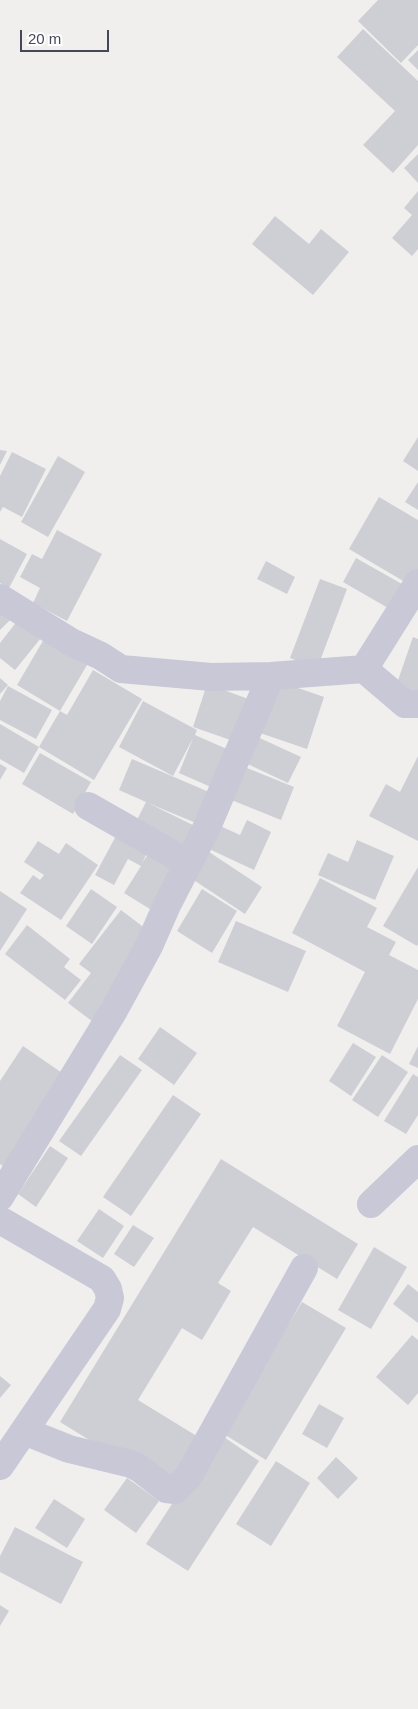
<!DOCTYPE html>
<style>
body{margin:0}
#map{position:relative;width:418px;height:1709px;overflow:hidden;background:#f0efee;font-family:Arial,sans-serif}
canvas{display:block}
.scale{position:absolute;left:20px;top:30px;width:89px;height:22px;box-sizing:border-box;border:2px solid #47475a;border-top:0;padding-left:6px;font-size:15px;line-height:18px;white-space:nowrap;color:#47475a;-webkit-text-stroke:4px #fff;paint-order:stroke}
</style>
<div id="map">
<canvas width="418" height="1709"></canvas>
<div class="scale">20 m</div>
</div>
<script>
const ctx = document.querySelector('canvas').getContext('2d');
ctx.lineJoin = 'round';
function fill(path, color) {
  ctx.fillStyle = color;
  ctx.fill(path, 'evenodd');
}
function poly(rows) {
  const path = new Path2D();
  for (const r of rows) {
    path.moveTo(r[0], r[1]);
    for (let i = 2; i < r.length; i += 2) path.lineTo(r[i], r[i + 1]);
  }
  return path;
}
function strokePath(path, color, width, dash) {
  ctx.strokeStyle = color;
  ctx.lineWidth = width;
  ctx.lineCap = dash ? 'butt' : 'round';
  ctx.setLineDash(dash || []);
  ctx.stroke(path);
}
const building = poly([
 [378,0,418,0,418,45,401,63,358,21],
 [363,29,418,81,418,145,393,173,363,145,395,111,337,57],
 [418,50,418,70,408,60],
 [418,154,418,183,404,168],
 [418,191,418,249,412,256,392,238,412,215,404,208],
 [275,216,309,244,321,229,349,252,313,295,252,244],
 [418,437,418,471,403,461],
 [0,450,7,451,0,465],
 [12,452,46,469,22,517,3,507,0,512,0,476],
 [58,456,85,472,48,537,21,522],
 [418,482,418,510,405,502],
 [379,497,418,520,418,572,410,585,349,549],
 [57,530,102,554,67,621,33,603,40,588,20,577,32,554,42,559],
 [0,539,27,554,9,588,0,583],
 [356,558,409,588,395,612,343,582],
 [266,561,295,577,287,594,257,579],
 [320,579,347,589,317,669,290,658],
 [0,606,15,615,0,630],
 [22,615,45,633,15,670,0,658,0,643],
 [47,634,90,660,60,711,17,685],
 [413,637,418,639,418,693,396,686],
 [93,670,142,699,94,780,39,747,60,711,67,715],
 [0,678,8,685,0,694],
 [275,680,324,697,307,749,257,732],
 [207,684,254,701,239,743,193,727],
 [8,686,52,710,36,739,0,720,0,701],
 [143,701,197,730,195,735,236,753,220,791,179,773,193,738,173,776,119,747],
 [0,724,39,747,24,773,0,759],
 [251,734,301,757,288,783,239,760],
 [40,753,91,782,73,814,22,784],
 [418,756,418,841,369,816,386,784,400,792],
 [132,759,216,795,203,826,148,803,201,829,187,857,132,830,146,802,119,790],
 [0,764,7,768,0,780],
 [242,766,294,787,281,820,229,799],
 [247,820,271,832,254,870,207,848,218,825,240,835],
 [118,832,149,849,142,863,149,853,182,874,158,914,124,893,141,866,128,859,114,885,95,875],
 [357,840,394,856,375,900,318,875,328,853,348,862],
 [38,841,59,854,66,843,98,865,61,920,20,893,33,875,40,880,44,875,24,862],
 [206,850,262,887,245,914,189,877],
 [418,867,418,944,417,946,383,926],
 [320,878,377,908,367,927,396,942,389,955,418,970,418,999,390,1054,337,1026,365,972,292,933],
 [91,889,117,907,92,944,66,926],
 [202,889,237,911,212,953,177,931],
 [0,891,27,909,0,951],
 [121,910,146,929,93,1022,68,1003,91,973,79,964],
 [236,921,306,951,288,992,218,962],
 [27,925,70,959,64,967,81,980,65,1000,5,954],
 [160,1027,197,1053,174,1085,138,1059],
 [353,1043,376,1057,351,1096,329,1081],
 [23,1046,68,1077,7,1169,0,1164,0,1081],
 [418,1046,418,1068,409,1064],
 [120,1055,142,1070,81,1156,59,1141],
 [382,1055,408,1072,378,1117,352,1100],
 [413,1074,418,1077,418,1115,406,1134,384,1121],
 [173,1095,201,1114,131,1216,103,1197],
 [50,1146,68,1158,36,1207,18,1194],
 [221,1159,358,1244,337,1279,253,1227,218,1283,231,1291,202,1340,182,1328,138,1400,200,1438,169,1489,60,1422],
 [99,1209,124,1226,103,1258,77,1241],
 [133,1225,154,1238,134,1267,114,1254],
 [374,1247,407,1267,371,1329,338,1310],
 [408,1284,418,1292,418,1323,393,1304],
 [302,1302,346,1328,266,1460,222,1433],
 [412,1335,418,1340,418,1393,408,1405,376,1377],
 [0,1376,11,1385,0,1398],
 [319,1404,344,1418,327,1448,302,1434],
 [218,1433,259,1461,188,1571,146,1544],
 [336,1457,358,1478,338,1499,317,1478],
 [276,1461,310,1483,271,1546,236,1524],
 [127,1478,159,1501,136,1533,104,1510],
 [54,1499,85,1519,67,1548,35,1528],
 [15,1527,83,1562,61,1604,0,1572,0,1556],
 [0,1605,9,1611,0,1626]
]);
const minor = poly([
 [0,598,71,642,101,656,121,669,211,677,271,676,364,669,405,704,418,704],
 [364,669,418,583],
 [88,806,188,863],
 [0,1197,113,1012,149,946,167,905,207,827,271,676],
 [371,1204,418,1159],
 [0,1220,102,1279,108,1289,110,1298,107,1309,0,1466],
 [24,1431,69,1449,131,1464,139,1468,166,1489,175,1490,188,1477,304,1268]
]);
fill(building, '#ceced5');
strokePath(minor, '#c8c8d7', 28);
</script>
